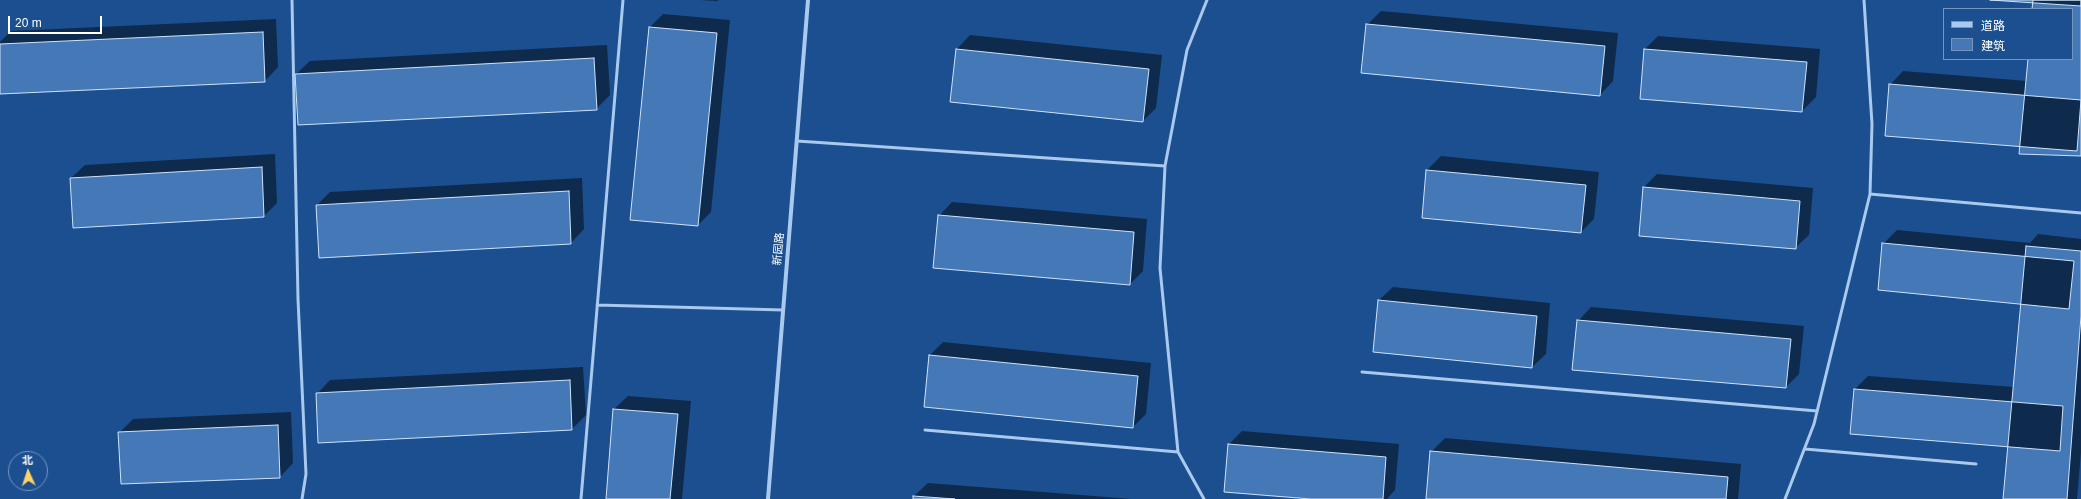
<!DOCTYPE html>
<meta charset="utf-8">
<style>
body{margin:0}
#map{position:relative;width:2081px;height:499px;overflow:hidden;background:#1b4f8f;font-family:Arial,"Noto Sans SC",sans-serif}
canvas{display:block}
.legend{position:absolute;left:1943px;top:8px;width:130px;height:52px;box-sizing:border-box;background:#1b4f8f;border:1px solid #7695bc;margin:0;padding:5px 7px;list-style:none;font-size:12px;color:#fff}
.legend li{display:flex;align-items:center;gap:8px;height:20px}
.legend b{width:20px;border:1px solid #7695bc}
.north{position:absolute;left:8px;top:451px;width:40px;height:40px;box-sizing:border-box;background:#1b4f8f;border:1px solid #7695bc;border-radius:50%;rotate:357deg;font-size:11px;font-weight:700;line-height:16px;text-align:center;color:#fff}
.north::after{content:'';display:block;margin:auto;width:14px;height:18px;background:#ffd166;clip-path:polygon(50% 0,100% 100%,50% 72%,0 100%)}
.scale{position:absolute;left:8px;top:16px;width:94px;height:18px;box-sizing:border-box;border:2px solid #fff;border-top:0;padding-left:5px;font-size:12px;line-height:14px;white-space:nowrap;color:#fff;-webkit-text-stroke:3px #1b4f8f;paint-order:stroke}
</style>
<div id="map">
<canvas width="2081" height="499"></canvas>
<ul class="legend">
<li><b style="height:5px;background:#a9c9ee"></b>道路</li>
<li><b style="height:11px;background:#4478b7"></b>建筑</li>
</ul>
<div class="north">北</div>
<div class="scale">20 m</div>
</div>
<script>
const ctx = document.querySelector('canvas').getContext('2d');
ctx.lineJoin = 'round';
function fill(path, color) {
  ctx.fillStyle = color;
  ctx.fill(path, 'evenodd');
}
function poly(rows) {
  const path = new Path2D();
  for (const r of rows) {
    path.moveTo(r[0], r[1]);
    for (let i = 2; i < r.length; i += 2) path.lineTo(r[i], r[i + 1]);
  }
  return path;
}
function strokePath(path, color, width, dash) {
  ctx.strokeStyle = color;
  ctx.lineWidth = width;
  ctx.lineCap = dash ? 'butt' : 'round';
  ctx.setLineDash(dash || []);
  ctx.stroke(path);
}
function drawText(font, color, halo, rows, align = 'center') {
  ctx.font = font + ' Arial,"Noto Sans SC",sans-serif';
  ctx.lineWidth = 3;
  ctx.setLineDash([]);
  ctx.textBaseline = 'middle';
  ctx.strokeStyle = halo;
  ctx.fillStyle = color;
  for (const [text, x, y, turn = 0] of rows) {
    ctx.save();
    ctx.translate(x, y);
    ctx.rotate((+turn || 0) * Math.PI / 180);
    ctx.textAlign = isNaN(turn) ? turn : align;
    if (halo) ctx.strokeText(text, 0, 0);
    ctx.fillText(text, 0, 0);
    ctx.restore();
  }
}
const shadow = poly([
 [700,0,719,0,717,1],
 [2004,0,2081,0,2081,155,2021,146,1890,85,1903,71,2027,81,2029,59,2072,59,2072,9,2033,9,2034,2],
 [1381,11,1618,33,1613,81,1600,95,1367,25],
 [663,14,730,20,711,212,698,225,650,27],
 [276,19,278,67,265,81,0,88,0,42,11,31],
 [970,35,1162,55,1156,108,1143,121,951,101,957,49],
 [1658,36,1820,49,1816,97,1802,111,1645,49],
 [607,45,610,95,596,109,296,74,310,61],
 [275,154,277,203,264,216,71,178,85,165],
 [1441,156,1599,172,1594,219,1581,232,1423,217,1427,170],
 [1657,174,1813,188,1809,235,1795,248,1644,187],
 [582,178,584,229,571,243,317,205,330,192],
 [952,202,1147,219,1143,271,1130,284,939,216],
 [1897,230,2030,243,2038,234,2081,239,2081,452,2077,499,2004,499,2009,446,1855,389,1868,376,2014,387,2021,303,1883,244],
 [1393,287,1550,303,1546,354,1532,367,1379,300],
 [1591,307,1804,326,1799,374,1786,387,1578,321],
 [943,342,1151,363,1146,414,1133,427,930,355],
 [583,367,586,415,572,429,319,442,317,394,330,380],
 [628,396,691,401,682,499,607,499,614,409],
 [291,412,293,463,280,477,120,432,133,419],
 [1242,431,1399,444,1395,490,1387,499,1323,499,1225,491,1229,444],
 [1445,438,1741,464,1738,499,1427,499,1431,452],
 [928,483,1132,499,914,499,914,496]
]);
const building = poly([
 [1990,0,2081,0,2081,6,1990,0],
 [2033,0,2081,0,2081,156,2019,154,2028,59,2072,59,2072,9,2032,9,2033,0],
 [1366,24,1605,46,1600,96,1361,73,1366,24],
 [649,27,717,33,698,226,630,220,649,27],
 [263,32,265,82,0,94,0,44,263,32],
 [956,49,1149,69,1143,122,950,102,956,49],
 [1644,49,1807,62,1802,112,1640,99,1644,49],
 [594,58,597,110,298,125,295,74,594,58],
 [1889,84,2081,100,2077,151,1885,136,1889,84],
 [262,167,264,217,73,228,70,178,262,167],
 [1426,170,1586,185,1581,233,1422,218,1426,170],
 [1643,187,1800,201,1796,249,1639,236,1643,187],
 [569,191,571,244,319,258,316,205,569,191],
 [938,215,1134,232,1130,285,933,268,938,215],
 [1882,243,2074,261,2069,309,1878,290,1882,243],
 [2026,246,2081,251,2081,316,2067,499,2003,499,2026,246],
 [1378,300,1537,316,1532,368,1373,352,1378,300],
 [1577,320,1791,339,1786,388,1572,370,1577,320],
 [929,355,1138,376,1133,428,924,407,929,355],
 [570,380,572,430,318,443,316,393,570,380],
 [1854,389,2063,406,2060,451,1850,434,1854,389],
 [613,409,678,414,670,499,606,499,613,409],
 [278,425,280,478,121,484,118,432,278,425],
 [1228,444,1386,457,1383,499,1311,499,1224,492,1228,444],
 [1430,451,1728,477,1726,499,1426,499,1430,451],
 [913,496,955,499,913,499,913,496]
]);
const lane = poly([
 [292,0,298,299,306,474,302,499],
 [797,141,1165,166],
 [1870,194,2081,213],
 [597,305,783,310],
 [1362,372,1817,411],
 [925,430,1178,452],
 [1805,449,1976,464],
 [581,499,623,0],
 [1204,499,1178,452,1160,268,1165,166,1187,50,1207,0],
 [1785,499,1814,424,1870,194,1872,124,1864,0]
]);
const street = poly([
 [768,499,808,0]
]);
const streetNames = [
 ["新园路",779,249,-85]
];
fill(shadow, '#0007');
fill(building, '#4478b7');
strokePath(building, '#cfe3fa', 1);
strokePath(lane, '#a9c9ee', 3);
strokePath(street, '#a9c9ee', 4);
drawText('11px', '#fff', '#1b4f8f', streetNames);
</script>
